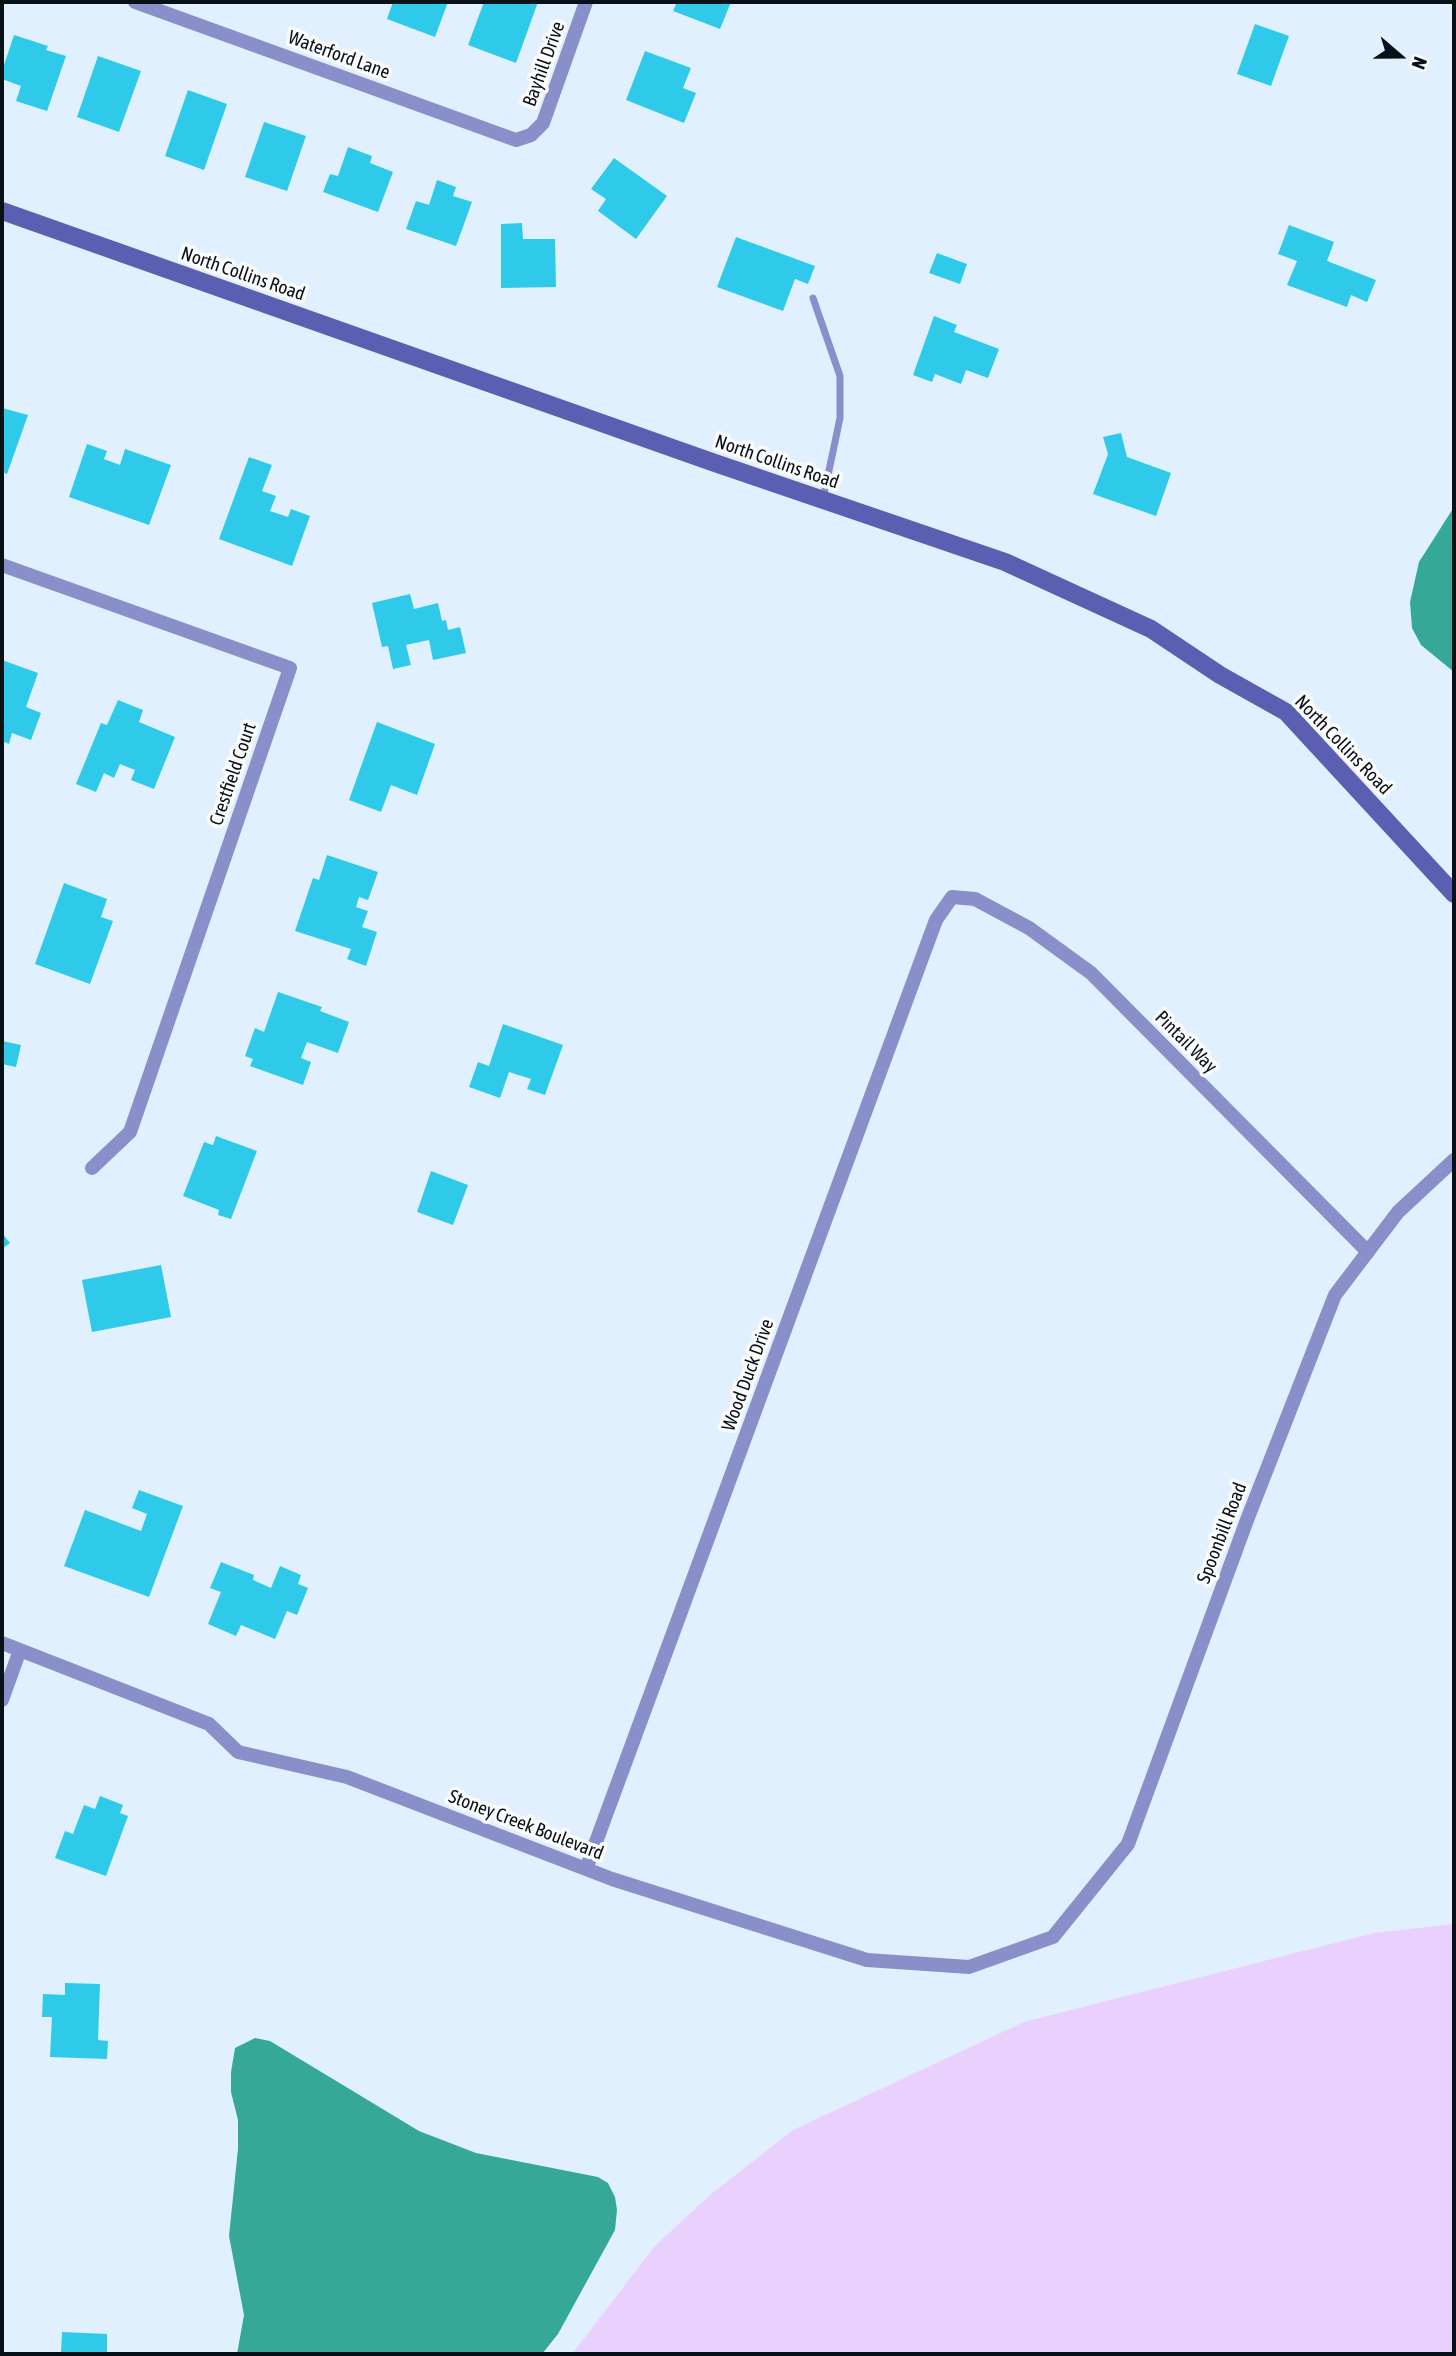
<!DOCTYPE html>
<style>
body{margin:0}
#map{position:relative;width:1456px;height:2356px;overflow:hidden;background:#e1f0fe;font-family:"Asap Condensed",sans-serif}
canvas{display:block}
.frame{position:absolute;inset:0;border:4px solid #081118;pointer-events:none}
.north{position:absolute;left:1365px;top:21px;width:70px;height:70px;-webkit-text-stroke:5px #fbfbfb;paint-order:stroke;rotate:110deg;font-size:19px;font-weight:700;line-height:28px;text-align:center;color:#081118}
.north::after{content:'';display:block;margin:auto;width:24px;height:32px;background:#081118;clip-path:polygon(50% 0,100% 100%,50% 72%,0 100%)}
</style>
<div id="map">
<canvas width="1456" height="2356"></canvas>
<div class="frame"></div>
<div class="north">N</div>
</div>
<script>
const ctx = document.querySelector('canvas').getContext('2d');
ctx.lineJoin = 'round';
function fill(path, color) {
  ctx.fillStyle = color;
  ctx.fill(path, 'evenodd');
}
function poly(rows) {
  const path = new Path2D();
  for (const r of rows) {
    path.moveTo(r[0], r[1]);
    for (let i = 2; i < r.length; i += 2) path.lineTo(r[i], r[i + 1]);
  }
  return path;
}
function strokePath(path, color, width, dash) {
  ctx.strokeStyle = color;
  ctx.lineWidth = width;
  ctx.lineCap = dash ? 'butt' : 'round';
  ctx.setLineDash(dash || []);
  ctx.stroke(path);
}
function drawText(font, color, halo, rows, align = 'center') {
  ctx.font = font + ' "Asap Condensed",sans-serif';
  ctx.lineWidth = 7;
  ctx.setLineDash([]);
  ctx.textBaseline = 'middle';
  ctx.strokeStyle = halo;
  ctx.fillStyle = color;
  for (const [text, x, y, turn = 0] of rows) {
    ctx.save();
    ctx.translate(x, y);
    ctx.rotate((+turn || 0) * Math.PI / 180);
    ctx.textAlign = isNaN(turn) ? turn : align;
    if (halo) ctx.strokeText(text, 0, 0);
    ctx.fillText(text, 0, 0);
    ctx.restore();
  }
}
const green = poly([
 [1454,1924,1454,2354,572,2354,655,2246,710,2195,793,2130,1024,2022,1374,1933]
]);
const water = poly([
 [1454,507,1454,672,1421,645,1412,628,1410,602,1419,562],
 [255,2038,270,2041,419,2131,476,2153,598,2177,608,2183,615,2197,617,2210,615,2230,558,2334,542,2354,237,2354,244,2315,229,2236,238,2149,238,2120,231,2092,231,2072,235,2048]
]);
const building = poly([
 [393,2,448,2,435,37,387,19],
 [484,2,538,2,516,63,468,45],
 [677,2,731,2,720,29,673,11],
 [1255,24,1289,36,1271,86,1237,74],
 [14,35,48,46,46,50,66,56,47,111,16,101,21,86,2,79,2,71],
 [645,51,691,68,683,88,696,93,684,123,626,100],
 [98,56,141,71,119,132,77,117],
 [188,90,227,104,204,170,165,156],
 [264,122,306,136,287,191,245,177],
 [348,147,372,156,370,163,393,172,378,212,323,192,330,174,338,176],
 [614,158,667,196,636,239,598,211,606,199,591,189],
 [437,180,456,187,453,196,472,202,456,246,406,229,416,201,429,205],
 [522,223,523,239,555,239,556,287,501,288,501,224],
 [1289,225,1334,242,1327,261,1376,280,1367,302,1351,295,1347,307,1287,285,1297,261,1278,254],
 [736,237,815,266,808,284,795,279,783,311,717,287],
 [937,253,967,264,960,284,929,273],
 [934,316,957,325,954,332,999,349,988,378,966,370,961,384,935,374,932,382,913,375],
 [2,408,28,415,7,474,2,472],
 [1121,433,1127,457,1171,473,1156,516,1093,494,1108,454,1103,437],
 [87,444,107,451,104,459,120,465,125,449,171,465,149,525,69,497],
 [249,457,272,465,262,491,276,496,270,511,288,517,291,509,310,516,292,566,219,539],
 [410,594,414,609,438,603,442,621,446,620,448,630,460,627,466,653,433,660,429,640,406,645,411,665,393,669,388,646,382,647,372,603],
 [2,660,38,673,26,707,41,713,31,740,12,733,9,744,2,741],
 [118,700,143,710,139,722,175,737,154,789,131,780,135,770,120,764,114,778,104,773,96,792,76,784,101,723,107,725],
 [377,722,435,744,417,795,391,785,381,812,349,800],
 [327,855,378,872,368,900,359,897,356,907,368,911,362,927,377,932,366,966,347,959,351,949,295,931,313,878,319,880],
 [64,883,107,899,101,917,113,921,90,984,35,964],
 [278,992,322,1007,320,1011,349,1022,338,1053,307,1042,301,1058,311,1062,303,1085,250,1066,253,1059,245,1056,255,1028,264,1032],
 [503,1024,563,1045,545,1095,527,1089,531,1079,509,1072,500,1098,469,1087,478,1062,489,1066],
 [2,1041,21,1045,16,1067,2,1064],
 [216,1136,257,1151,231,1219,218,1215,219,1210,183,1196,204,1142,213,1145],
 [431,1171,468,1185,453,1225,417,1212],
 [2,1233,10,1243,2,1249],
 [161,1265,171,1317,92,1332,82,1280],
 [139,1490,183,1506,149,1597,64,1566,85,1510,141,1531,147,1514,132,1508],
 [221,1562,254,1575,253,1580,271,1588,280,1566,301,1575,298,1584,308,1588,297,1615,287,1611,275,1639,241,1625,236,1636,208,1624,221,1592,210,1588],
 [100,1796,123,1805,120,1813,128,1816,106,1876,55,1858,65,1831,73,1834,84,1805,95,1809],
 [65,1983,100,1984,98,2040,108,2041,107,2059,50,2057,52,2017,42,2017,43,1994,65,1995],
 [62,2332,107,2334,107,2354,61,2354]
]);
const lane = poly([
 [813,298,840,376,840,418,823,499]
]);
const street = poly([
 [135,2,516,140,531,135,543,123,586,2],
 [2,565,290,668,130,1132,92,1168],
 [2,1643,209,1724,238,1752,347,1777,612,1879,867,1960,969,1967,1053,1937,1128,1844,1247,1520,1335,1295,1398,1212,1454,1160],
 [2,1700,20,1650],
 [586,1869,936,920,952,897,975,899,1029,928,1091,973,1368,1252]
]);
const secondary = poly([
 [2,211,712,462,1005,562,1151,629,1220,675,1286,712,1454,894]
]);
const streetNames = [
 ["Waterford Lane",339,55,20],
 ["Bayhill Drive",544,64,-70],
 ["North Collins Road",243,274,19],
 ["North Collins Road",777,462,19],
 ["North Collins Road",1343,745,46],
 ["Crestfield Court",233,774,-71],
 ["Pintail Way",1186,1042,45],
 ["Wood Duck Drive",748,1375,-70],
 ["Spoonbill Road",1222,1533,-69],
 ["Stoney Creek Boulevard",526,1825,21]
];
fill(green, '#ead1fd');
fill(water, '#36a89a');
fill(building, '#2fcae9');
strokePath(lane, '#898fc8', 7);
strokePath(street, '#898fc8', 14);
strokePath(secondary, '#5b5fb1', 18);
drawText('19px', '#081118', '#fbfbfb', streetNames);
</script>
